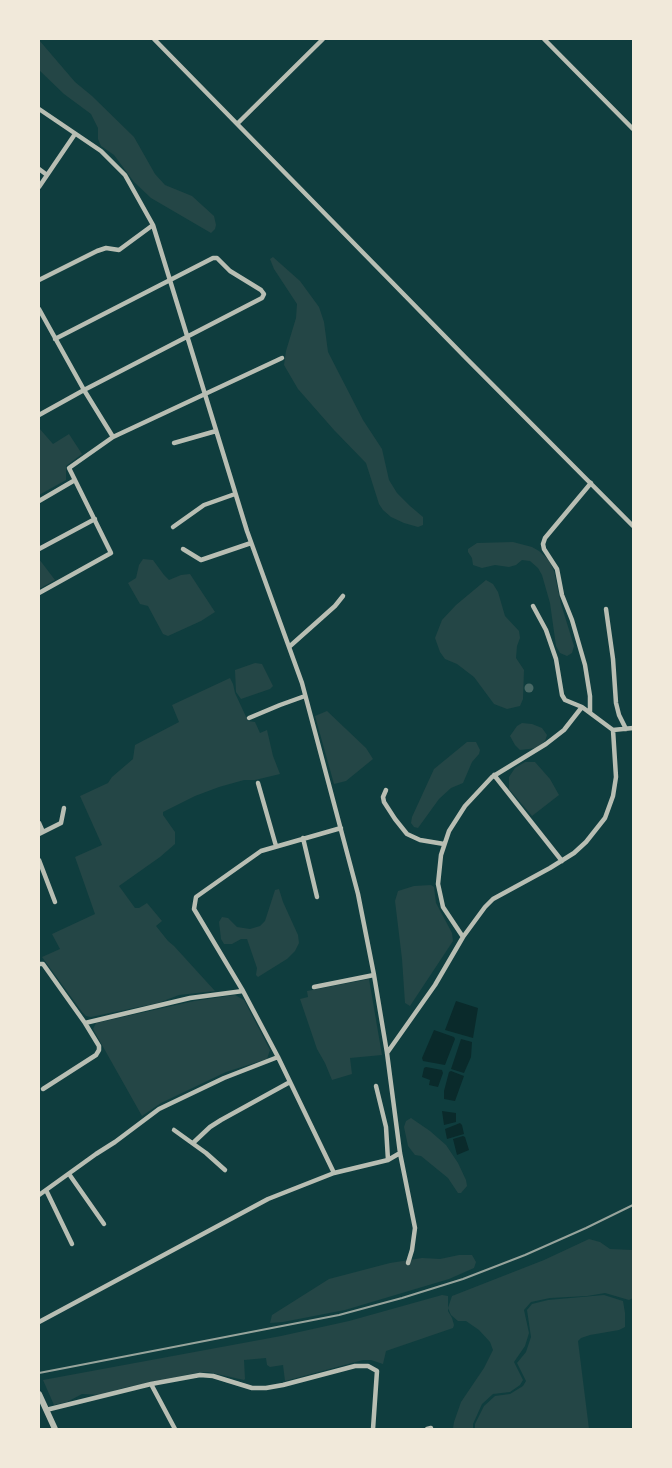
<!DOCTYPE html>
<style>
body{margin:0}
#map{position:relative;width:672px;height:1468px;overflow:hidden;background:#0f3d3e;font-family:"Source Sans 3",sans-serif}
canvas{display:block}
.frame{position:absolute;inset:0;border:40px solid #f1e9da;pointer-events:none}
</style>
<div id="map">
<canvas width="672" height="1468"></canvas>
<div class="frame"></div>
</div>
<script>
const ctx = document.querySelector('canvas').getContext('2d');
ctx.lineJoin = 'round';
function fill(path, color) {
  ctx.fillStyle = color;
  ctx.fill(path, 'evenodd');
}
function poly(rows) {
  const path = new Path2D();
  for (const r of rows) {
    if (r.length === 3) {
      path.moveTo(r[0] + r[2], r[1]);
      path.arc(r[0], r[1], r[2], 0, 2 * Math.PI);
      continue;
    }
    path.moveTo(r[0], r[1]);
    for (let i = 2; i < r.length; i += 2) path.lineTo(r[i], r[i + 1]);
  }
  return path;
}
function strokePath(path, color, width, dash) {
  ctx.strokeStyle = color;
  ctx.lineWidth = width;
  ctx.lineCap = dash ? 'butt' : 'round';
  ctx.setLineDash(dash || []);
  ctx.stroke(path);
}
const green = poly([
 [39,40,75,82,92,96,134,137,155,174,165,185,192,196,214,216,216,225,215,229,211,233,151,198,134,182,114,155,101,146,98,139,98,128,91,114,64,94,39,70],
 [273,257,300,281,319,307,324,322,328,352,363,420,382,449,389,480,397,493,410,506,423,517,423,525,418,527,404,523,391,517,383,510,379,504,366,463,334,430,298,389,284,365,286,351,296,318,297,304,274,269,270,259],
 [39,428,53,444,69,434,82,454,66,466,66,480,39,495],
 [513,542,532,547,539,551,549,560,554,571,561,604,574,646,572,653,567,656,560,653,556,646,550,603,542,575,538,568,530,561,522,560,516,565,509,567,495,565,482,568,473,565,472,558,468,552,468,549,477,543],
 [39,559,55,580,39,589],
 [143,559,153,560,164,575,169,580,181,575,190,574,215,612,201,621,168,636,163,634,148,606,140,604,128,583,136,578,139,565],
 [486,580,493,584,498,592,505,616,519,631,520,638,517,646,516,658,524,670,523,699,520,706,507,709,494,704,474,677,457,664,445,659,440,652,435,638,442,620,456,605],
 [255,663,262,664,273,686,270,689,241,699,236,692,235,670],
 [230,678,233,684,235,693,248,721,255,722,260,733,267,730,273,756,280,774,255,780,244,780,219,787,195,796,163,812,163,815,175,832,175,844,160,857,119,886,135,908,139,908,147,903,162,921,156,926,168,941,174,946,215,991,179,995,158,1003,91,1017,86,1016,82,1012,42,957,60,949,52,934,95,914,75,857,102,845,80,796,108,783,112,777,133,759,135,745,179,722,172,705],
 [327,711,366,748,373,759,346,781,334,784,315,716],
 [522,723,532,724,542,728,547,735,545,741,537,748,520,750,515,745,510,736,517,726],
 [467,742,476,742,480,750,479,754,472,762,463,783,451,788,439,799,418,828,414,827,411,823,412,817,434,769],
 [525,762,535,762,550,779,559,795,532,816,509,789,509,777,515,768],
 [431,885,434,887,436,903,452,933,453,941,410,1006,405,1003,402,959,395,901,398,891,414,886],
 [279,889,283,902,298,935,299,943,295,951,287,959,258,977,256,975,257,968,247,939,241,939,232,944,224,944,221,939,219,922,222,917,228,918,237,927,250,929,260,926,265,921,275,890],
 [369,979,382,1055,350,1058,352,1074,332,1080,325,1063,317,1049,300,999,308,997,307,991],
 [235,995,244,1000,270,1050,267,1059,226,1072,161,1103,142,1116,93,1029,96,1023,194,1001],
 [411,1118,430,1131,446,1145,458,1163,466,1180,467,1186,461,1193,458,1193,448,1178,421,1156,415,1155,408,1146,404,1127,406,1121],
 [589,1239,600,1242,610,1249,633,1250,633,1298,629,1300,605,1293,587,1296,550,1298,531,1302,524,1310,529,1333,525,1346,514,1362,523,1380,520,1385,510,1392,493,1394,482,1404,473,1424,473,1429,453,1429,454,1422,461,1402,484,1368,493,1350,490,1342,479,1330,466,1321,458,1321,451,1315,448,1308,448,1311,452,1318,454,1325,453,1328,386,1351,383,1364,371,1360,363,1360,285,1381,283,1365,270,1367,267,1365,266,1358,244,1360,245,1379,244,1380,208,1372,196,1373,123,1388,102,1395,82,1394,67,1402,54,1405,43,1380,281,1336,349,1321,442,1295,448,1296,448,1308,452,1296,544,1260],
 [459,1255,472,1255,476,1262,474,1268,449,1279,345,1310,283,1322,270,1323,272,1315,329,1279,390,1263,422,1258,440,1259],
 [604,1295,623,1301,625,1313,625,1327,619,1330,590,1335,581,1338,578,1341,589,1429,475,1429,475,1424,484,1406,495,1396,510,1394,523,1386,526,1381,517,1363,526,1352,531,1337,527,1310,532,1304,548,1300]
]);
const water = poly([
 [456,1001,478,1008,473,1038,445,1030],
 [434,1030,454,1037,455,1039,445,1065,423,1061,422,1058],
 [461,1039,472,1042,471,1057,464,1073,451,1069],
 [426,1067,442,1070,443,1073,438,1087,429,1085,430,1080,422,1077,424,1068],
 [451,1071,464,1076,455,1101,444,1099,444,1091,449,1072],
 [442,1111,456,1113,456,1122,444,1125],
 [460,1123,462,1125,464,1134,447,1139,445,1129],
 [463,1136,465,1137,469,1150,457,1155,453,1139]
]);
const building = poly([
 [529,688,4.5]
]);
const minor = poly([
 [154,39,467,359,633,526],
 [544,39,633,129],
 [39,109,101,151,125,175,153,225,247,531,302,683,358,894,374,975,387,1053,400,1153,415,1228,412,1250,408,1263],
 [238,123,323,39],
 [39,169,47,175],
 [39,187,75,134],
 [39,280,97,251,106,248,119,250,153,225],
 [39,309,84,390,113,437],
 [39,415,84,390,262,298,264,294,261,290,230,271,217,258,213,258,55,339],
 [174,443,216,431],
 [39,501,75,480],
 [173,527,204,505,235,494],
 [39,549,95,519],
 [183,549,201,560,251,543],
 [39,593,111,553,69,468,113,437,282,358],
 [533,606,546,630,556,659,562,695,565,700,582,707],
 [606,609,613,659,616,703,619,715,626,729],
 [289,647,335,606,343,596],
 [590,712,590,696,585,665,572,620,562,595,557,569,544,549,543,544,545,538,591,483],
 [249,718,280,705,305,696],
 [494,775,562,861],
 [258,783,276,846],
 [386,790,383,797,384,802,395,819,407,834,420,840,444,844],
 [39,823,43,832],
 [39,834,61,823,64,808],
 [303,838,317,897],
 [39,860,55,902],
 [463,937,443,907,438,884,441,855,449,831,465,806,492,777,546,744,564,730,582,707,613,730,633,728],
 [39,964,43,964,85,1023,190,998,243,991],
 [314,987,374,975],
 [387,1053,435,985,463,937,485,907,493,899,550,868,574,853,586,842,605,818,613,796,616,777,613,730],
 [376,1086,386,1127,388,1160],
 [43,1089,96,1055,99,1050,99,1046,85,1023],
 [174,1130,206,1153,225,1170],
 [193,1143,210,1127,221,1120,290,1082],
 [334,1173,278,1057,243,991,194,909,196,897,261,851,341,828],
 [69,1174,104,1224],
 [46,1190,72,1244],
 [39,1195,96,1154,115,1142,159,1109,224,1078,278,1057],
 [39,1322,268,1199,334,1173,388,1160,400,1153],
 [151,1384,175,1429],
 [46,1410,151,1384,200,1375,213,1376,252,1388,266,1388,283,1385,355,1366,368,1366,377,1371,373,1429],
 [427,1429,431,1428]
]);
const tertiary = poly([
 [39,1394,55,1429]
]);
const rail = poly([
 [39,1373,339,1315,402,1298,463,1279,525,1255,586,1228,633,1205]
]);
fill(green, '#244646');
fill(water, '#0a2a2b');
fill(building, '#486865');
strokePath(minor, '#b8beb3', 4.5);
strokePath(tertiary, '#b8beb3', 6);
strokePath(rail, '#97a49c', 2);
</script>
